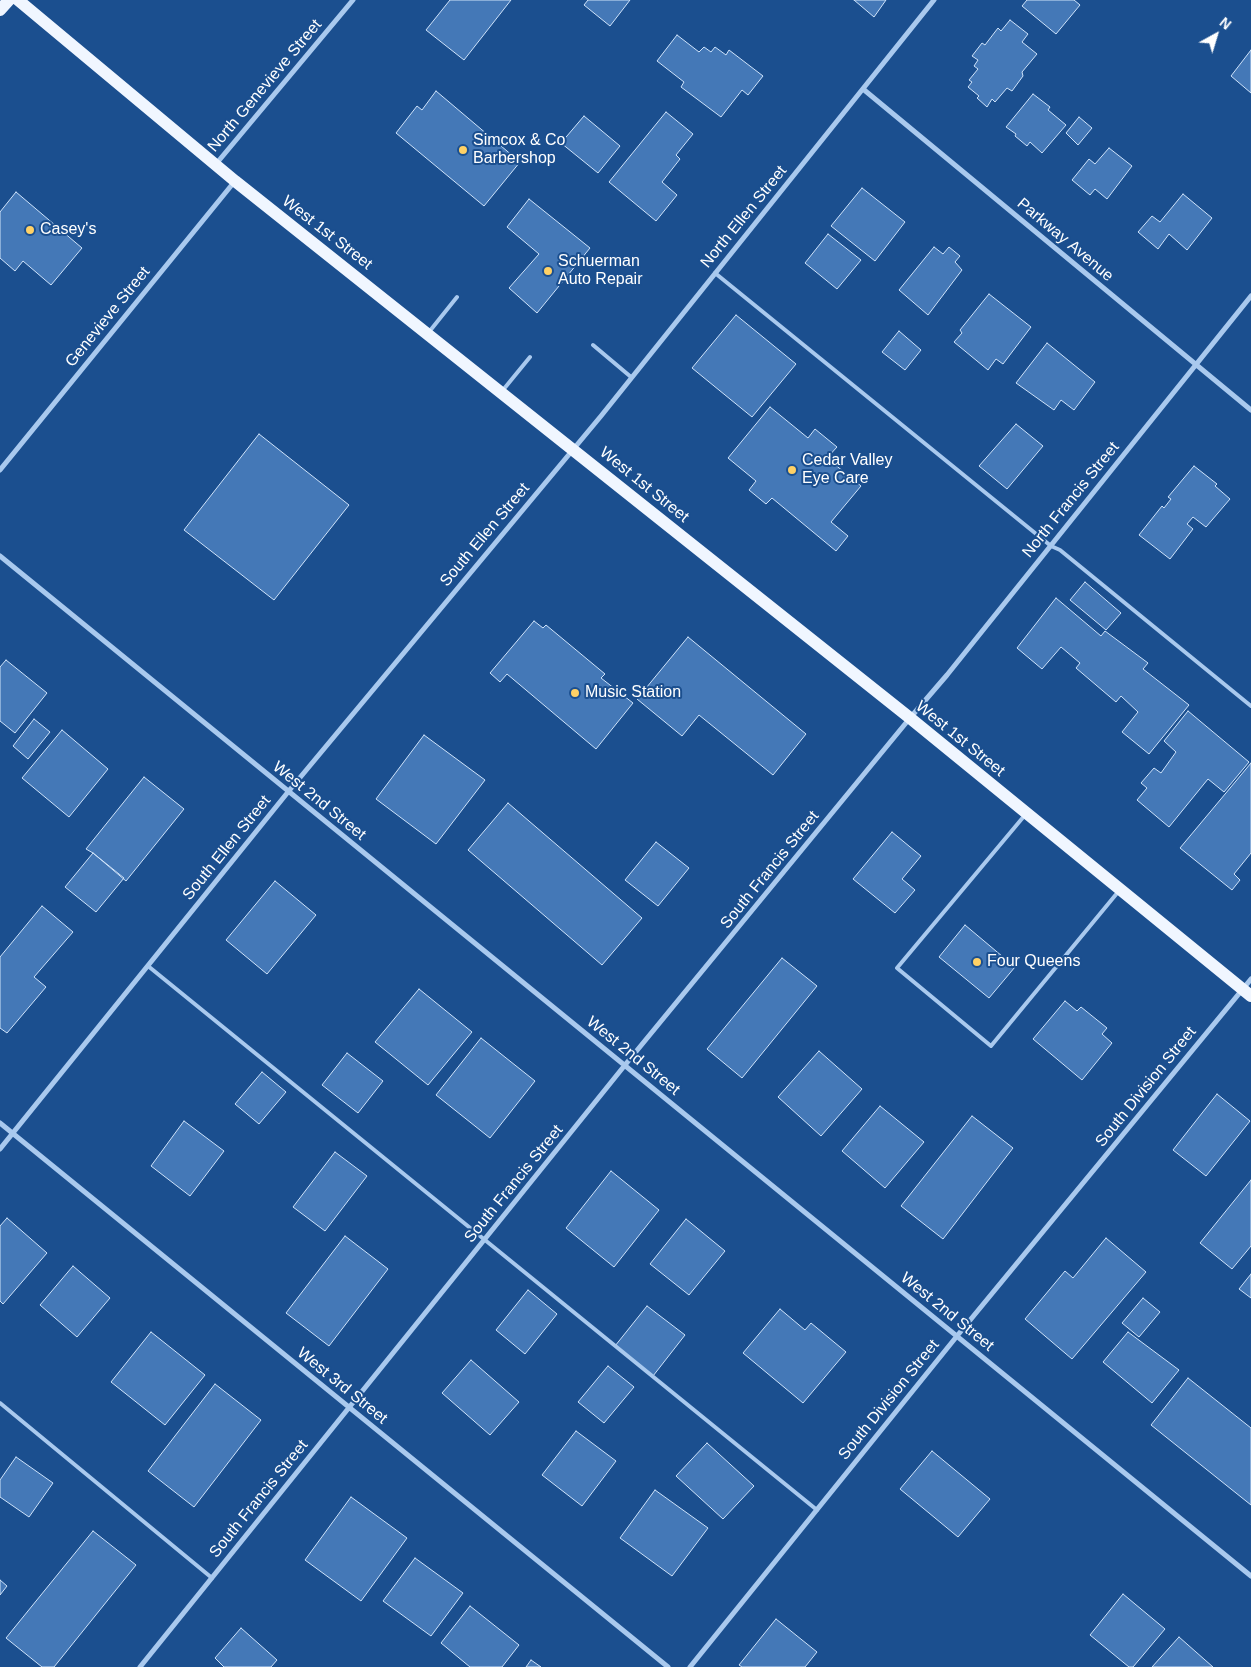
<!DOCTYPE html>
<style>
body{margin:0}
#map{position:relative;width:1251px;height:1667px;overflow:hidden;background:#1b4f8f;font-family:Arial,sans-serif}
canvas{display:block}
.north{position:absolute;left:1191px;top:10px;width:50px;height:50px;-webkit-text-stroke:4px #1b4f8f;paint-order:stroke;rotate:39deg;font-size:14px;font-weight:700;line-height:20px;text-align:center;color:#fff}
.north::after{content:'';display:block;margin:auto;width:18px;height:22px;background:#fff;clip-path:polygon(50% 0,100% 100%,50% 72%,0 100%)}
</style>
<div id="map">
<canvas width="1251" height="1667"></canvas>
<div class="north">N</div>
</div>
<script>
const ctx = document.querySelector('canvas').getContext('2d');
ctx.lineJoin = 'round';
function fill(path, color) {
  ctx.fillStyle = color;
  ctx.fill(path, 'evenodd');
}
function poly(rows) {
  const path = new Path2D();
  for (const r of rows) {
    path.moveTo(r[0], r[1]);
    for (let i = 2; i < r.length; i += 2) path.lineTo(r[i], r[i + 1]);
  }
  return path;
}
function strokePath(path, color, width, dash) {
  ctx.strokeStyle = color;
  ctx.lineWidth = width;
  ctx.lineCap = dash ? 'butt' : 'round';
  ctx.setLineDash(dash || []);
  ctx.stroke(path);
}
function drawText(font, color, halo, rows, align = 'center') {
  ctx.font = font + ' Arial,sans-serif';
  ctx.lineWidth = 4;
  ctx.setLineDash([]);
  ctx.textBaseline = 'middle';
  ctx.strokeStyle = halo;
  ctx.fillStyle = color;
  for (const [text, x, y, turn = 0] of rows) {
    ctx.save();
    ctx.translate(x, y);
    ctx.rotate((+turn || 0) * Math.PI / 180);
    ctx.textAlign = isNaN(turn) ? turn : align;
    if (halo) ctx.strokeText(text, 0, 0);
    ctx.fillText(text, 0, 0);
    ctx.restore();
  }
}
const building = poly([
 [450,0,511,0,464,60,426,30,450,0],
 [588,0,630,0,610,26,584,5,588,0],
 [854,0,886,0,874,17,854,0],
 [1027,0,1074,0,1080,5,1056,34,1022,6,1027,0],
 [1010,20,1028,34,1022,42,1037,54,1022,72,1023,76,1012,91,1007,88,995,102,992,99,987,107,977,98,979,96,968,87,972,82,969,80,978,69,974,66,978,60,972,56,982,43,985,45,998,28,1001,31,1010,20],
 [677,35,699,52,704,47,711,52,715,47,726,55,729,50,763,76,748,95,742,90,721,117,681,87,684,82,657,61,677,35],
 [1251,50,1251,93,1231,76,1251,50],
 [436,91,520,162,484,206,396,133,417,106,422,110,436,91],
 [1033,94,1050,107,1048,110,1066,125,1042,153,1030,142,1027,146,1015,136,1016,134,1006,127,1033,94],
 [666,112,693,134,676,155,680,159,662,182,677,195,656,221,609,182,666,112],
 [584,116,620,146,598,173,561,143,584,116],
 [1079,117,1092,128,1078,145,1066,133,1079,117],
 [1109,148,1132,166,1107,199,1095,189,1090,195,1072,180,1089,159,1095,164,1109,148],
 [862,188,905,222,875,261,831,226,862,188],
 [16,192,82,248,51,285,23,261,15,271,0,258,0,212,16,192],
 [1183,194,1212,218,1187,250,1169,234,1158,249,1138,232,1152,216,1160,222,1183,194],
 [529,199,590,248,537,313,509,288,539,254,507,227,529,199],
 [828,234,861,260,837,289,805,263,828,234],
 [934,247,943,254,949,247,960,256,955,262,962,270,928,315,899,290,934,247],
 [989,294,1031,327,1003,364,996,359,988,370,954,342,962,333,960,330,989,294],
 [736,315,796,364,752,417,692,368,736,315],
 [899,331,921,350,905,370,882,352,899,331],
 [1047,343,1095,382,1074,410,1061,400,1054,410,1016,383,1047,343],
 [770,407,808,438,815,429,837,447,827,458,861,486,831,522,848,536,836,551,772,498,766,504,749,490,756,481,728,458,770,407],
 [1016,424,1043,446,1007,489,979,466,1016,424],
 [259,434,349,505,274,600,184,530,259,434],
 [1194,466,1217,484,1215,486,1230,499,1206,527,1193,517,1187,524,1193,529,1170,559,1139,535,1162,506,1164,508,1171,499,1168,497,1194,466],
 [1085,582,1121,613,1106,630,1070,600,1085,582],
 [1056,598,1101,636,1105,631,1148,663,1143,669,1189,705,1149,754,1122,732,1138,712,1121,696,1116,702,1076,668,1080,663,1061,647,1042,669,1017,648,1056,598],
 [534,621,543,628,546,625,605,674,601,678,633,703,596,749,507,674,500,682,490,673,534,621],
 [688,637,806,734,773,775,699,715,682,736,637,699,688,637],
 [6,660,47,693,15,733,0,721,0,667,6,660],
 [1188,711,1249,762,1224,792,1208,779,1169,827,1137,800,1147,788,1141,783,1154,768,1161,773,1176,752,1164,741,1188,711],
 [34,719,50,732,28,759,13,746,34,719],
 [62,730,108,769,69,817,22,778,62,730],
 [424,735,485,780,436,844,376,799,424,735],
 [1251,763,1251,853,1234,874,1240,880,1232,890,1180,848,1251,763],
 [144,777,184,809,126,881,93,853,86,849,144,777],
 [508,803,642,918,602,965,468,850,508,803],
 [892,832,921,856,902,879,915,890,895,913,853,879,892,832],
 [656,842,689,868,658,906,625,880,656,842],
 [93,853,124,878,96,912,65,887,93,853],
 [275,881,316,915,267,974,226,940,275,881],
 [42,906,73,932,34,977,46,987,7,1033,0,1028,0,957,42,906],
 [965,925,1015,967,989,998,939,957,965,925],
 [782,958,817,986,742,1078,707,1049,782,958],
 [419,989,472,1032,428,1085,375,1042,419,989],
 [1065,1001,1077,1011,1081,1007,1107,1028,1102,1034,1112,1043,1082,1080,1033,1039,1065,1001],
 [481,1038,535,1081,490,1138,436,1095,481,1038],
 [819,1051,862,1089,821,1136,778,1097,819,1051],
 [347,1053,383,1081,358,1113,322,1085,347,1053],
 [262,1072,286,1092,259,1124,235,1104,262,1072],
 [1217,1094,1250,1121,1206,1176,1173,1150,1217,1094],
 [880,1106,924,1142,885,1188,842,1151,880,1106],
 [972,1116,1013,1148,943,1239,901,1206,972,1116],
 [184,1121,224,1151,190,1196,151,1166,184,1121],
 [335,1152,367,1176,325,1231,293,1207,335,1152],
 [611,1171,659,1210,614,1267,566,1228,611,1171],
 [1251,1180,1251,1246,1232,1269,1200,1243,1251,1180],
 [7,1218,47,1253,3,1304,0,1301,0,1226,7,1218],
 [686,1219,725,1251,689,1295,650,1264,686,1219],
 [345,1236,388,1269,329,1346,286,1313,345,1236],
 [1106,1238,1146,1272,1072,1359,1025,1319,1065,1271,1073,1278,1106,1238],
 [73,1266,110,1298,77,1337,40,1305,73,1266],
 [1251,1274,1251,1298,1239,1289,1251,1274],
 [528,1290,557,1314,525,1354,496,1330,528,1290],
 [1143,1298,1160,1312,1139,1337,1122,1323,1143,1298],
 [647,1306,685,1335,653,1376,615,1346,647,1306],
 [780,1309,805,1330,811,1323,846,1352,803,1403,743,1353,780,1309],
 [151,1332,205,1375,165,1425,111,1382,151,1332],
 [1128,1332,1179,1370,1152,1403,1103,1362,1128,1332],
 [471,1360,519,1402,490,1435,442,1393,471,1360],
 [608,1366,634,1387,604,1423,578,1402,608,1366],
 [1188,1378,1251,1428,1251,1505,1151,1425,1188,1378],
 [215,1384,261,1420,194,1507,148,1471,215,1384],
 [576,1431,616,1461,582,1506,542,1475,576,1431],
 [707,1443,754,1486,723,1519,676,1476,707,1443],
 [932,1451,990,1499,958,1537,900,1489,932,1451],
 [16,1457,53,1483,29,1517,0,1497,0,1480,16,1457],
 [655,1490,708,1528,672,1576,620,1538,655,1490],
 [351,1497,407,1538,361,1601,305,1560,351,1497],
 [93,1531,136,1565,54,1667,42,1667,6,1638,93,1531],
 [415,1558,463,1593,431,1636,383,1601,415,1558],
 [0,1580,7,1586,0,1595,0,1580],
 [1123,1594,1165,1629,1133,1667,1129,1667,1090,1635,1123,1594],
 [470,1606,519,1645,502,1667,470,1667,441,1643,470,1606],
 [776,1619,817,1652,805,1667,742,1667,739,1665,776,1619],
 [241,1628,277,1660,271,1667,224,1667,215,1658,241,1628],
 [1179,1637,1213,1667,1152,1667,1179,1637],
 [531,1660,541,1667,526,1667,531,1660]
]);
const lane = poly([
 [715,273,1051,546,1060,550,1251,706],
 [429,332,457,297],
 [593,345,631,377],
 [503,390,530,357],
 [1025,815,897,968,991,1046,1118,892],
 [148,966,817,1510],
 [0,1403,212,1578]
]);
const street = poly([
 [863,89,1251,410],
 [216,164,353,0],
 [0,470,235,181],
 [0,556,1251,1576],
 [0,1123,668,1667],
 [0,1149,288,792,601,416,934,0],
 [140,1667,625,1065,910,718,947,675,1251,296],
 [690,1667,957,1336,1251,979]
]);
const primary = poly([
 [18,0,235,181,910,718,1251,996],
 [0,10,9,0]
]);
const markers = [
 [463,150,5,"#ffd166"],
 [30,230,5,"#ffd166"],
 [548,271,5,"#ffd166"],
 [792,470,5,"#ffd166"],
 [575,693,5,"#ffd166"],
 [977,962,5,"#ffd166"]
];
const streetNames = [
 ["North Genevieve Street",265,86,-50],
 ["North Ellen Street",744,217,-51],
 ["West 1st Street",327,233,38],
 ["Parkway Avenue",1065,240,40],
 ["Genevieve Street",108,317,-51],
 ["West 1st Street",644,485,39],
 ["North Francis Street",1071,500,-51],
 ["South Ellen Street",485,535,-50],
 ["West 1st Street",960,739,39],
 ["West 2nd Street",319,801,39],
 ["South Ellen Street",227,848,-51],
 ["South Francis Street",770,870,-51],
 ["West 2nd Street",633,1056,39],
 ["South Division Street",1146,1087,-51],
 ["South Francis Street",514,1184,-51],
 ["West 2nd Street",947,1312,39],
 ["West 3rd Street",342,1386,39],
 ["South Division Street",889,1400,-51],
 ["South Francis Street",259,1499,-51]
];
const poiNames = [
 ["Simcox & Co",473,141],
 ["Barbershop",473,159],
 ["Casey's",40,230],
 ["Schuerman",558,262],
 ["Auto Repair",558,280],
 ["Cedar Valley",802,461],
 ["Eye Care",802,479],
 ["Music Station",585,693],
 ["Four Queens",987,962]
];
fill(building, '#4478b7');
strokePath(building, '#cfe3fa', 1);
strokePath(lane, '#a9c9ee', 4);
strokePath(street, '#a9c9ee', 5);
strokePath(primary, '#f0f6ff', 12);
for (const [x, y, r, color] of markers) {
  const dot = new Path2D();
  dot.arc(x, y, r, 0, 2 * Math.PI);
  ctx.fillStyle = color;
  ctx.fill(dot);
  strokePath(dot, '#1b4f8f', 2);
}
drawText('16px', '#fff', '#1b4f8f', streetNames);
drawText('16px', '#fff', '#1b4f8f', poiNames, 'left');
</script>
